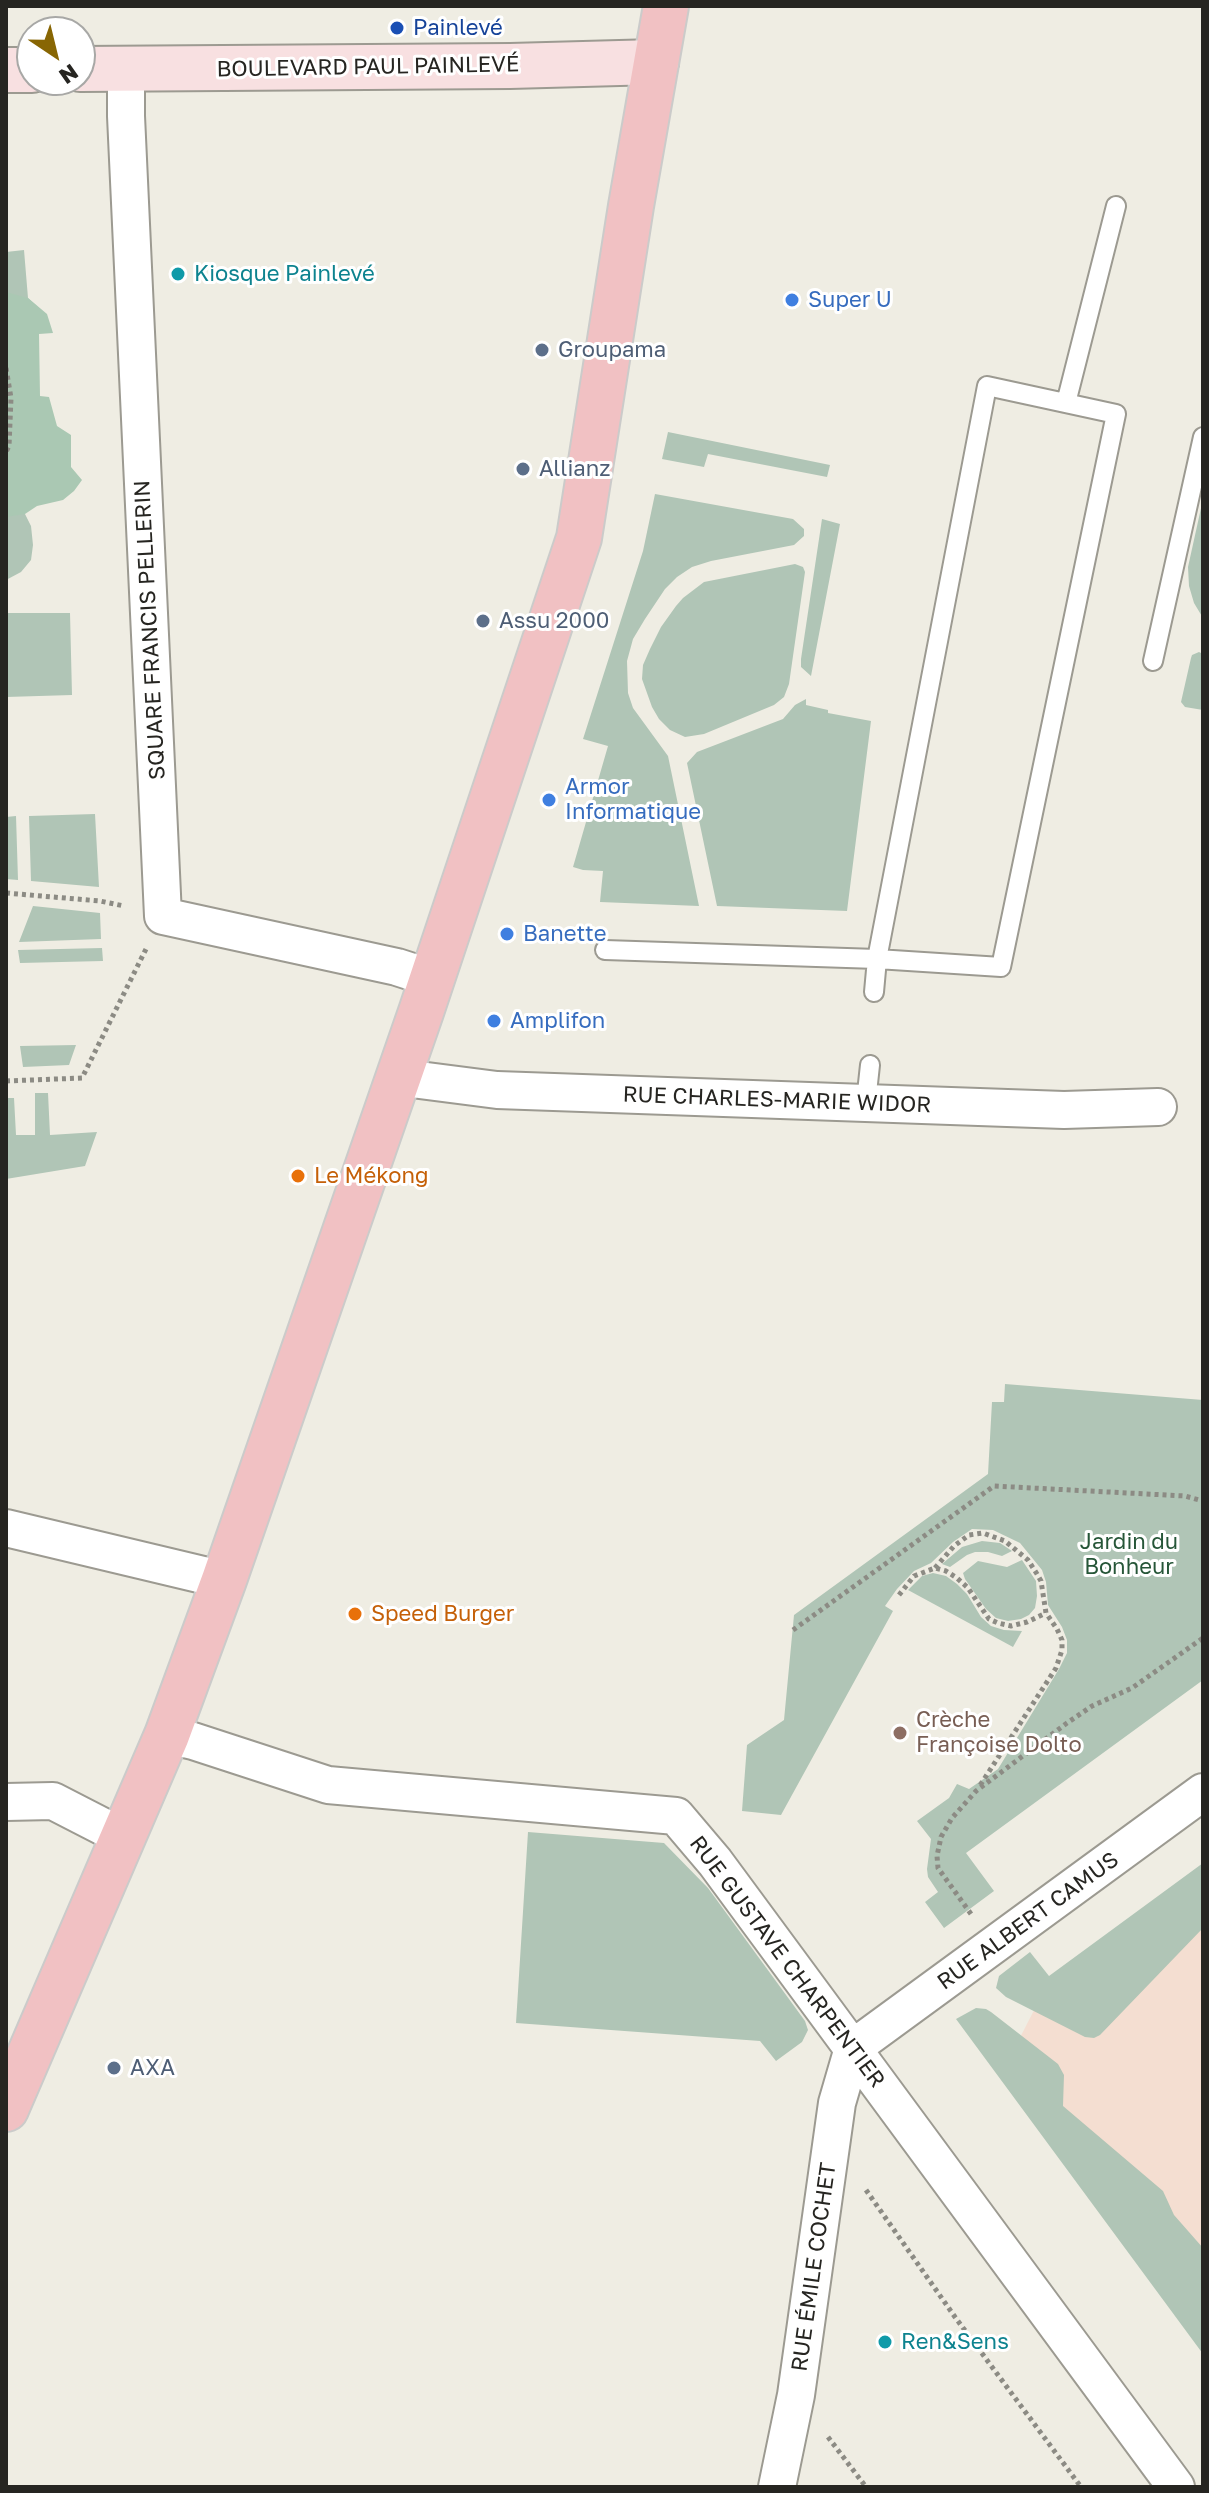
<!DOCTYPE html>
<meta charset="utf-8">
<style>
body{margin:0}
#map{position:relative;width:1209px;height:2493px;overflow:hidden;background:#efede3;font-family:"Golos Text",sans-serif}
canvas{display:block}
.frame{position:absolute;inset:0;border:8px solid #262521;pointer-events:none}
.north{position:absolute;left:16px;top:16px;width:80px;height:80px;box-sizing:border-box;background:#fff;border:2px solid #a8a8a6;border-radius:50%;rotate:145deg;font-size:22px;font-weight:700;line-height:32px;text-align:center;color:#262521}
.north::after{content:'';display:block;margin:auto;width:28px;height:36px;background:#886603;clip-path:polygon(50% 0,100% 100%,50% 72%,0 100%)}
</style>
<div id="map">
<canvas width="1209" height="2493"></canvas>
<div class="frame"></div>
<div class="north">N</div>
</div>
<script>
const ctx = document.querySelector('canvas').getContext('2d');
ctx.lineJoin = 'round';
function fill(path, color) {
  ctx.fillStyle = color;
  ctx.fill(path, 'evenodd');
}
function poly(rows) {
  const path = new Path2D();
  for (const r of rows) {
    path.moveTo(r[0], r[1]);
    for (let i = 2; i < r.length; i += 2) path.lineTo(r[i], r[i + 1]);
  }
  return path;
}
function strokePath(path, color, width, dash) {
  ctx.strokeStyle = color;
  ctx.lineWidth = width;
  ctx.lineCap = dash ? 'butt' : 'round';
  ctx.setLineDash(dash || []);
  ctx.stroke(path);
}
function drawText(font, color, halo, rows, align = 'center') {
  ctx.font = font + ' "Golos Text",sans-serif';
  ctx.lineWidth = 6;
  ctx.setLineDash([]);
  ctx.textBaseline = 'middle';
  ctx.strokeStyle = halo;
  ctx.fillStyle = color;
  for (const [text, x, y, turn = 0] of rows) {
    ctx.save();
    ctx.translate(x, y);
    ctx.rotate((+turn || 0) * Math.PI / 180);
    ctx.textAlign = isNaN(turn) ? turn : align;
    if (halo) ctx.strokeText(text, 0, 0);
    ctx.fillText(text, 0, 0);
    ctx.restore();
  }
}
const commercial = poly([
 [1203,1868,1203,2323,1008,2061,1050,1979]
]);
const green = poly([
 [24,250,28,298,39,308,13,502,25,514,31,526,33,545,31,560,21,572,6,580,6,252],
 [668,432,830,465,827,477,708,454,704,467,662,459],
 [655,494,793,519,804,529,804,536,794,545,711,561,692,567,677,577,665,589,645,619,633,639,627,661,628,693,633,708,668,756,699,906,600,902,603,871,583,870,573,867,608,746,583,739,643,551],
 [1203,499,1203,618,1194,603,1189,586,1188,567],
 [822,519,840,524,811,676,801,667,801,659],
 [795,564,803,567,805,572,789,684,784,697,774,705,704,734,685,737,670,730,659,719,652,707,642,679,643,665,650,649,661,627,676,606,683,598,704,582],
 [6,613,70,613,72,695,6,697],
 [1199,652,1203,654,1203,710,1185,707,1181,702,1191,658,1192,655],
 [806,699,806,705,828,710,828,713,871,721,847,911,717,906,687,763,697,752,783,719,795,705],
 [95,814,99,887,31,881,29,816],
 [16,816,18,880,6,879,6,817],
 [33,906,100,913,101,939,19,942],
 [102,948,103,961,20,963,18,950],
 [76,1045,69,1065,23,1067,20,1046],
 [35,1093,48,1093,50,1135,97,1132,85,1166,6,1179,6,1098,14,1098,16,1135,35,1135],
 [1005,1384,1203,1400,1203,1680,966,1853,994,1891,944,1928,925,1902,938,1892,928,1877,927,1869,931,1839,917,1821,949,1798,957,1784,969,1789,998,1769,1059,1669,1067,1653,1067,1640,1062,1627,1048,1605,1046,1582,1042,1570,1020,1543,993,1530,972,1529,953,1542,931,1563,914,1571,897,1589,885,1606,893,1611,781,1815,742,1811,747,1745,784,1720,794,1615,988,1474,992,1402,1004,1402],
 [982,1541,1000,1543,1012,1551,1002,1556,988,1552,975,1552,967,1555,950,1567,942,1564,962,1547],
 [1022,1560,1036,1581,1037,1596,1035,1608,1029,1615,1021,1619,1008,1621,996,1618,986,1609,965,1579,963,1573,978,1561,1007,1567],
 [933,1573,946,1576,957,1584,967,1594,981,1617,991,1626,1004,1630,1022,1631,1013,1647,908,1590,922,1576],
 [528,1832,664,1843,708,1888,805,2021,808,2030,802,2042,776,2061,760,2041,516,2023],
 [1203,1863,1203,1928,1100,2035,1094,2038,1085,2037,1006,1997,996,1988,999,1976,1030,1952,1049,1976],
 [976,2008,986,2009,991,2012,1058,2064,1064,2075,1063,2106,1163,2191,1174,2215,1203,2248,1203,2354,956,2019]
]);
const forest = poly([
 [6,292,28,298,47,314,53,333,39,334,40,396,49,397,57,426,71,435,71,467,82,480,74,491,63,500,37,506,25,514,6,517]
]);
const path = poly([
 [6,368,11,398,9,446,6,452],
 [6,893,100,901,124,906],
 [6,1081,82,1078,146,949],
 [935,1568,954,1546,969,1535,983,1533,1005,1541,1028,1560,1037,1574,1041,1581,1046,1613,1057,1629,1062,1640,1062,1650,1056,1668,979,1787],
 [899,1595,914,1576,935,1568,946,1571,957,1578,968,1588,989,1619,998,1623,1011,1626,1027,1622,1046,1613],
 [793,1630,994,1486,1185,1496,1203,1501],
 [971,1914,938,1868,937,1856,941,1837,952,1818,976,1791,1067,1723,1092,1706,1132,1688,1203,1638],
 [866,2190,955,2317,1081,2487],
 [828,2437,866,2487]
]);
const lane = poly([
 [1066,403,1116,206],
 [1153,661,1203,437],
 [605,950,877,959,1001,967,1116,414,987,386,877,959,874,992],
 [866,1102,870,1065]
]);
const street = poly([
 [126,69,126,116,163,916,397,967,431,978],
 [396,1077,497,1090,1064,1110,1158,1107],
 [6,1528,224,1580],
 [167,1735,193,1741,328,1785,676,1816,715,1862,1176,2487],
 [6,1802,53,1801,123,1837],
 [853,2048,1203,1792],
 [777,2487,796,2395,837,2103,853,2048]
]);
const secondary = poly([
 [80,69,510,66,656,62],
 [6,70,32,70]
]);
const primary = poly([
 [6,2109,167,1735,224,1580,421,1012,579,538,631,206,666,6]
]);
const markers = [
 [397,28,8,"#1a4fb4"],
 [178,274,8,"#0f9aa8"],
 [792,300,8,"#3f7fe0"],
 [542,350,8,"#5c6f8a"],
 [523,469,8,"#5c6f8a"],
 [483,621,8,"#5c6f8a"],
 [549,800,8,"#3f7fe0"],
 [507,934,8,"#3f7fe0"],
 [494,1021,8,"#3f7fe0"],
 [298,1176,8,"#e8710a"],
 [355,1614,8,"#e8710a"],
 [900,1733,8,"#8d6e63"],
 [114,2068,8,"#5c6f8a"],
 [885,2342,8,"#0f9aa8"]
];
const transitNames = [
 ["Painlevé",413,28]
];
const streetNames = [
 ["BOULEVARD PAUL PAINLEVÉ",368,67,-1],
 ["SQUARE FRANCIS PELLERIN",150,630,-93],
 ["RUE CHARLES-MARIE WIDOR",777,1100,2],
 ["RUE ALBERT CAMUS",1028,1921,-36],
 ["RUE GUSTAVE CHARPENTIER",787,1962,53],
 ["RUE ÉMILE COCHET",814,2267,-82]
];
const cultureNames = [
 ["Kiosque Painlevé",194,274],
 ["Ren&Sens",901,2342]
];
const shopNames = [
 ["Super U",808,300],
 ["Armor",565,787],
 ["Informatique",565,812],
 ["Banette",523,934],
 ["Amplifon",510,1021]
];
const serviceNames = [
 ["Groupama",558,350],
 ["Allianz",539,469],
 ["Assu 2000",499,621],
 ["AXA",130,2068]
];
const foodNames = [
 ["Le Mékong",314,1176],
 ["Speed Burger",371,1614]
];
const parkNames = [
 ["Jardin du",1129,1542],
 ["Bonheur",1129,1567]
];
const educationNames = [
 ["Crèche",916,1720],
 ["Françoise Dolto",916,1745]
];
fill(commercial, '#f4ded1');
fill(green, '#b0c5b6');
fill(forest, '#aac8b3');
strokePath(lane, '#9c9a91', 22);
strokePath(street, '#9c9a91', 40);
strokePath(secondary, '#9c9a91', 48);
strokePath(primary, '#cbcbca', 48);
strokePath(path, '#8c8b84', 5, [4, 4]);
strokePath(lane, '#fff', 18);
strokePath(street, '#fff', 36);
strokePath(secondary, '#f8e0e1', 44);
strokePath(primary, '#f1c1c3', 44);
for (const [x, y, r, color] of markers) {
  const dot = new Path2D();
  dot.arc(x, y, r, 0, 2 * Math.PI);
  ctx.fillStyle = color;
  ctx.fill(dot);
  strokePath(dot, '#fff', 3);
}
drawText('22px', '#164399', '#fff', transitNames, 'left');
drawText('22px', '#262521', '#fff', streetNames);
drawText('22px', '#0d838f', '#fff', cultureNames, 'left');
drawText('22px', '#366cbe', '#fff', shopNames, 'left');
drawText('22px', '#4e5e75', '#fff', serviceNames, 'left');
drawText('22px', '#c56008', '#fff', foodNames, 'left');
drawText('22px', '#265638', '#fff', parkNames);
drawText('22px', '#785e54', '#fff', educationNames, 'left');
</script>
